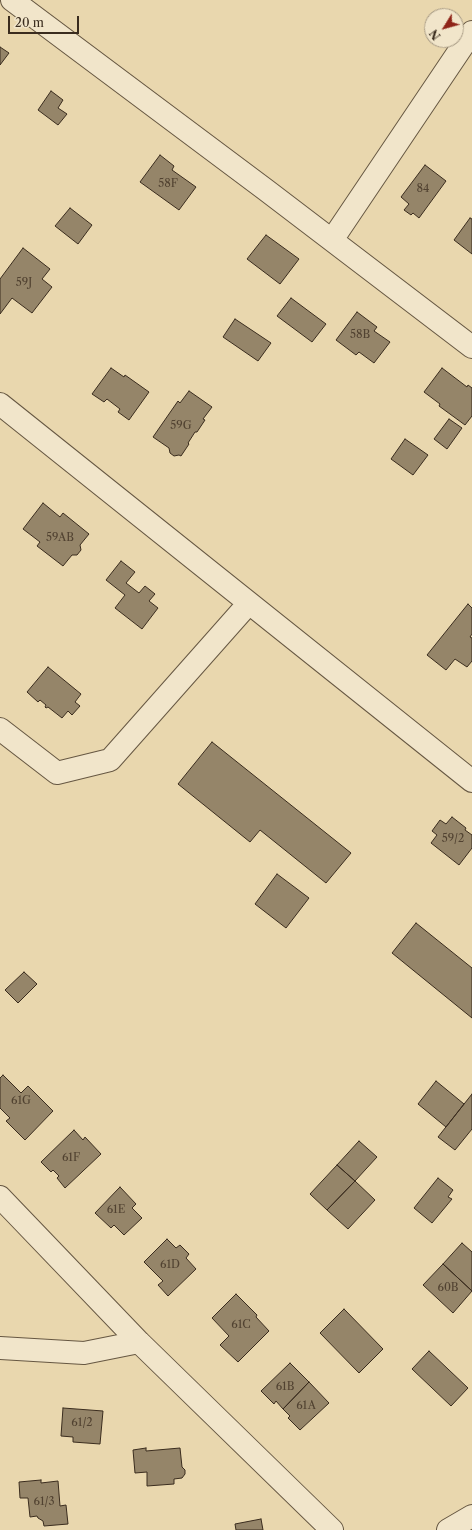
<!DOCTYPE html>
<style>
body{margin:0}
#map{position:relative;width:472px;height:1530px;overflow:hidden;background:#e9d7ae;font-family:"Libre Caslon Text",serif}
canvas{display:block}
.north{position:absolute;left:424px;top:8px;width:40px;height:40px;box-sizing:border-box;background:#f1e5ca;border:1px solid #a89b85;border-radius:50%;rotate:233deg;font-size:11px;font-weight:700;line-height:16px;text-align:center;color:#3a2c1e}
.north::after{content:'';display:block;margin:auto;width:14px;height:18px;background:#8f2418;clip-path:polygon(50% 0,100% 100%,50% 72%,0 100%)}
.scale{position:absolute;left:8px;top:16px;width:71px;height:18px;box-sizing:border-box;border:2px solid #3a2c1e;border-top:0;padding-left:5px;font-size:12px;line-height:14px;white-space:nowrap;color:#3a2c1e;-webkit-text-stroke:3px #f1e5ca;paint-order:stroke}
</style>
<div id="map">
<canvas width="472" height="1530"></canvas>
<div class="north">N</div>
<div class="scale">20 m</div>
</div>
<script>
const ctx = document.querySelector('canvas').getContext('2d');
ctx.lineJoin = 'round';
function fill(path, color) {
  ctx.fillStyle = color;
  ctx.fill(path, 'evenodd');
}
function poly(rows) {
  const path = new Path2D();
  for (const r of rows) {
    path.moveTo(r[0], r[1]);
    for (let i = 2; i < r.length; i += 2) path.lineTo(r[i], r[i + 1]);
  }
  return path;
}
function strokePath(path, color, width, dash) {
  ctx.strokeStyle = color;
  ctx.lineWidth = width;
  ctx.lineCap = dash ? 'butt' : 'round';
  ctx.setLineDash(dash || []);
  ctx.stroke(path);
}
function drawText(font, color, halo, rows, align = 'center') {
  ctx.font = font + ' "Libre Caslon Text",serif';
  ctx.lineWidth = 3;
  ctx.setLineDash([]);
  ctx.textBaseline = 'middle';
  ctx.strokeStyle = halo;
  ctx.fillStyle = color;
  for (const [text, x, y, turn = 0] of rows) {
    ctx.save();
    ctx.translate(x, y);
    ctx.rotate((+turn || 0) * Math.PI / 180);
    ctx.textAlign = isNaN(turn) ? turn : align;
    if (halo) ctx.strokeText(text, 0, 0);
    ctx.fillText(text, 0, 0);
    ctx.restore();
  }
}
const building = poly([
 [0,47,9,53,0,65,0,47],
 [51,91,63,100,58,108,67,114,58,125,38,110,51,91],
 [160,155,174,166,172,170,196,187,179,210,140,182,160,155],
 [425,165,446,181,419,218,413,213,411,215,404,210,409,204,401,197,425,165],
 [70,208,92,225,78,244,55,226,70,208],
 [470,218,472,219,472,254,454,240,470,218],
 [266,235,299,259,280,284,247,259,266,235],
 [23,248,50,269,42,279,52,287,32,313,12,298,0,314,0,279,23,248],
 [291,298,326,324,312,342,277,316,291,298],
 [357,312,377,327,374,331,390,342,374,363,359,352,356,355,336,340,357,312],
 [235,319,271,343,258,361,223,337,235,319],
 [111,368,124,377,125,375,149,392,129,420,118,412,120,409,107,399,104,402,92,394,111,368],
 [442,368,467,387,468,385,472,388,472,416,465,425,439,406,440,404,424,392,442,368],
 [189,391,212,407,203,419,205,420,197,432,195,432,188,443,189,444,181,456,179,455,174,456,170,453,169,448,153,437,178,401,180,403,189,391],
 [449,419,462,428,447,449,434,439,449,419],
 [405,439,428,455,413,475,391,459,405,439],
 [43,503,60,517,63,513,89,534,80,545,81,550,77,555,72,555,63,566,37,546,40,542,23,529,43,503],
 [121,561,135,572,126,583,139,593,145,586,155,594,149,601,158,608,142,629,115,608,125,595,106,580,121,561],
 [468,604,472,608,472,634,470,637,472,638,472,661,467,667,455,659,446,670,427,655,468,604],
 [48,667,81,694,75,702,80,706,72,715,68,711,62,718,48,707,46,708,45,707,46,705,40,700,38,702,27,692,48,667],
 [212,742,351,853,326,883,260,830,250,842,178,784,212,742],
 [452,817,466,828,465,830,472,835,472,848,459,865,431,843,437,835,432,831,440,820,446,824,452,817],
 [277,874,309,898,286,928,255,904,277,874],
 [416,923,472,968,472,1018,392,953,416,923],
 [24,972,37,984,18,1003,5,990,24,972],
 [3,1075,21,1093,28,1086,53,1111,25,1140,6,1121,10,1118,0,1108,0,1078,3,1075],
 [436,1081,464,1104,446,1127,418,1104,436,1081],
 [472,1094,472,1129,455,1150,438,1137,472,1094],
 [74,1130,83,1140,85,1137,101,1154,65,1188,57,1178,59,1176,53,1170,51,1172,41,1162,74,1130],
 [359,1141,377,1157,355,1181,337,1165,359,1141],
 [337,1165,355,1181,327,1210,310,1194,337,1165],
 [438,1178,453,1190,448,1197,452,1199,432,1223,414,1208,438,1178],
 [355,1181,375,1200,348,1229,327,1210,355,1181],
 [120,1187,136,1204,132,1208,142,1218,124,1235,114,1225,111,1228,95,1213,120,1187],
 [167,1239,176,1248,180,1245,189,1254,186,1258,196,1269,168,1296,158,1285,163,1281,144,1262,167,1239],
 [462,1243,472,1252,472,1291,443,1264,462,1243],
 [443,1264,472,1291,453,1313,423,1285,443,1264],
 [236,1294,257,1315,256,1317,269,1331,238,1362,220,1345,229,1336,212,1318,236,1294],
 [344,1309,383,1349,359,1373,320,1333,344,1309],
 [429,1351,468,1388,451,1406,412,1369,429,1351],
 [290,1363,309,1382,283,1409,276,1401,274,1404,261,1391,290,1363],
 [309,1382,329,1403,300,1430,288,1418,290,1416,283,1409,309,1382],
 [63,1408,103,1411,100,1444,73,1442,73,1437,61,1436,63,1408],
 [146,1448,146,1451,180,1448,182,1467,185,1470,185,1474,182,1478,174,1479,174,1484,147,1486,147,1472,135,1473,133,1450,146,1448],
 [41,1480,41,1483,58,1481,60,1506,66,1505,68,1524,44,1526,43,1521,38,1518,37,1516,30,1517,28,1498,20,1498,19,1482,41,1480],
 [261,1519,263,1530,236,1530,235,1524,261,1519]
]);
const minor = poly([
 [12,0,266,190,472,347],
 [332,240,472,32],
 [0,404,472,781],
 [0,729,57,773,110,760,249,603],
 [0,1197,139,1342,332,1530],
 [0,1348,84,1353,139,1342],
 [448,1530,472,1516]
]);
const numberNames = [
 ["58F",168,184],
 ["84",423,189],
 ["59J",24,283],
 ["58B",360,335],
 ["59G",181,426],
 ["59AB",60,538],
 ["59/2",453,839],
 ["61G",21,1101],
 ["61F",71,1158],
 ["61E",116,1210],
 ["61D",170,1265],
 ["60B",448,1288],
 ["61C",241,1325],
 ["61B",285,1387],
 ["61A",306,1406],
 ["61/2",82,1423],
 ["61/3",44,1502]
];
fill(building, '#958569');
strokePath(building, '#3a2c1e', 1);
strokePath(minor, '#665742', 24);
strokePath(minor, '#f1e5ca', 22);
drawText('11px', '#514231', null, numberNames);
</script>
